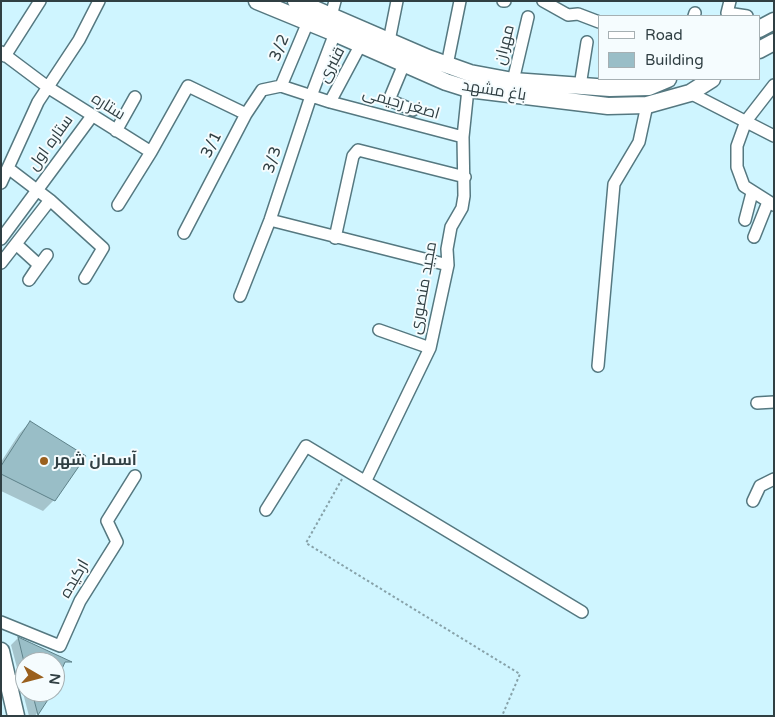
<!DOCTYPE html>
<meta charset="utf-8">
<style>
body{margin:0}
#map{position:relative;width:775px;height:717px;overflow:hidden;background:#cff5ff;font-family:"Varela Round",sans-serif}
canvas{display:block}
.frame{position:absolute;inset:0;border:2px solid #303f43;pointer-events:none}
.legend{position:absolute;left:598px;top:15px;width:162px;height:65px;box-sizing:border-box;background:#f5fcfe;border:1px solid #a6b0b3;margin:0;padding:6px 9px;list-style:none;font-size:15px;color:#303f43}
.legend li{display:flex;align-items:center;gap:10px;height:25px}
.legend b{width:25px;border:1px solid #a6b0b3}
.north{position:absolute;left:15px;top:652px;width:50px;height:50px;box-sizing:border-box;background:#f5fcfe;border:1px solid #a6b0b3;border-radius:50%;rotate:98deg;font-size:14px;font-weight:700;line-height:20px;text-align:center;color:#303f43}
.north::after{content:'';display:block;margin:auto;width:18px;height:22px;background:#9a601e;clip-path:polygon(50% 0,100% 100%,50% 72%,0 100%)}
</style>
<div id="map">
<canvas width="775" height="717"></canvas>
<div class="frame"></div>
<ul class="legend">
<li><b style="height:6px;background:#fff"></b>Road</li>
<li><b style="height:14px;background:#99bec7"></b>Building</li>
</ul>
<div class="north">N</div>
</div>
<script>
const ctx = document.querySelector('canvas').getContext('2d');
ctx.lineJoin = 'round';
function fill(path, color) {
  ctx.fillStyle = color;
  ctx.fill(path, 'evenodd');
}
function poly(rows) {
  const path = new Path2D();
  for (const r of rows) {
    path.moveTo(r[0], r[1]);
    for (let i = 2; i < r.length; i += 2) path.lineTo(r[i], r[i + 1]);
  }
  return path;
}
function strokePath(path, color, width, dash) {
  ctx.strokeStyle = color;
  ctx.lineWidth = width;
  ctx.lineCap = dash ? 'butt' : 'round';
  ctx.setLineDash(dash || []);
  ctx.stroke(path);
}
function drawText(font, color, halo, rows, align = 'center') {
  ctx.font = font + ' "Varela Round",Cairo,sans-serif';
  ctx.lineWidth = 4;
  ctx.setLineDash([]);
  ctx.textBaseline = 'middle';
  ctx.strokeStyle = halo;
  ctx.fillStyle = color;
  for (const [text, x, y, turn = 0] of rows) {
    ctx.save();
    ctx.translate(x, y);
    ctx.rotate((+turn || 0) * Math.PI / 180);
    ctx.textAlign = isNaN(turn) ? turn : align;
    if (halo) ctx.strokeText(text, 0, 0);
    ctx.fillText(text, 0, 0);
    ctx.restore();
  }
}
const shadow = poly([
 [30,422,54,500,43,511,1,491,1,462,19,434],
 [18,638,64,660,55,682,55,662,25,662,25,685,20,679,11,645],
 [25,686,25,692,51,692,35,716,29,716,23,693]
]);
const building = poly([
 [30,421,86,456,55,501,1,474,1,466,30,421],
 [18,637,72,662,65,662,55,685,55,662,24,662,18,637],
 [32,692,53,692,38,715,32,692]
]);
const path = poly([
 [342,479,306,543,520,674,502,716]
]);
const minor = poly([
 [503,1,505,1],
 [543,1,568,15,578,14,599,22],
 [730,1,727,13,747,16],
 [331,16,335,1],
 [694,16,695,13],
 [389,41,397,1],
 [1,52,49,88,151,152],
 [5,56,40,1],
 [404,64,389,100,413,110],
 [447,65,460,1],
 [513,81,528,17],
 [774,85,746,121,737,146,737,167,744,186,774,205],
 [281,86,308,22],
 [580,86,587,42],
 [690,93,774,136],
 [330,102,361,44],
 [116,131,135,97],
 [8,168,50,200,103,248,85,278],
 [1,183,38,102,79,40,99,1],
 [118,205,151,152,188,86,246,114],
 [270,220,448,265],
 [745,220,752,193],
 [184,233,246,114,262,90,281,86,330,102,463,137],
 [754,237,768,202],
 [335,238,353,156,358,150,465,177],
 [1,239,92,116],
 [16,244,39,265,29,280,47,255],
 [1,263,50,200],
 [240,296,270,220,311,96,335,33],
 [379,330,430,348],
 [598,366,614,184,639,142,647,105],
 [757,403,774,402],
 [366,480,430,348,448,265,447,249,451,227,462,208,464,196,463,137,468,89],
 [753,501,760,486,774,479],
 [266,510,306,446,582,612],
 [1,622,60,646,80,601,117,542,107,521,135,476],
 [9,682,25,679]
]);
const secondary = poly([
 [257,1,330,31,446,82,468,89,608,106,647,105,690,93,712,79],
 [296,1,428,58,470,73,513,81,610,88,649,87,668,79],
 [759,29,774,21],
 [759,50,774,42],
 [1,651,16,716]
]);
const markers = [
 [44,461,5,"#9a601e"]
];
const streetNames = [
 ["مهران",505,45,-76],
 ["3/2",280,48,-67],
 ["قنبری",332,65,-62],
 ["باغ مشهد",494,91,9],
 ["اصغر رحیمی",401,104,16],
 ["ستاره",108,107,32],
 ["ستاره اول",51,143,-54],
 ["3/1",212,145,-63],
 ["3/3",273,160,-72],
 ["مجید منصوری",424,288,-80],
 ["ارکیده",75,579,-60]
];
const poiNames = [
 ["آسمان شهر",54,461]
];
fill(shadow, '#0003');
fill(building, '#99bec7');
strokePath(building, '#5d8189', 1);
strokePath(minor, '#557880', 14);
strokePath(secondary, '#557880', 19);
strokePath(path, '#87a2a9', 2, [2.5, 2.5]);
strokePath(minor, '#fff', 11);
strokePath(secondary, '#fff', 16);
for (const [x, y, r, color] of markers) {
  const dot = new Path2D();
  dot.arc(x, y, r, 0, 2 * Math.PI);
  ctx.fillStyle = color;
  ctx.fill(dot);
  strokePath(dot, '#f5fcfe', 2);
}
drawText('16px', '#303f43', '#f5fcfe', streetNames);
drawText('bold 16px', '#303f43', '#f5fcfe', poiNames, 'left');
</script>
